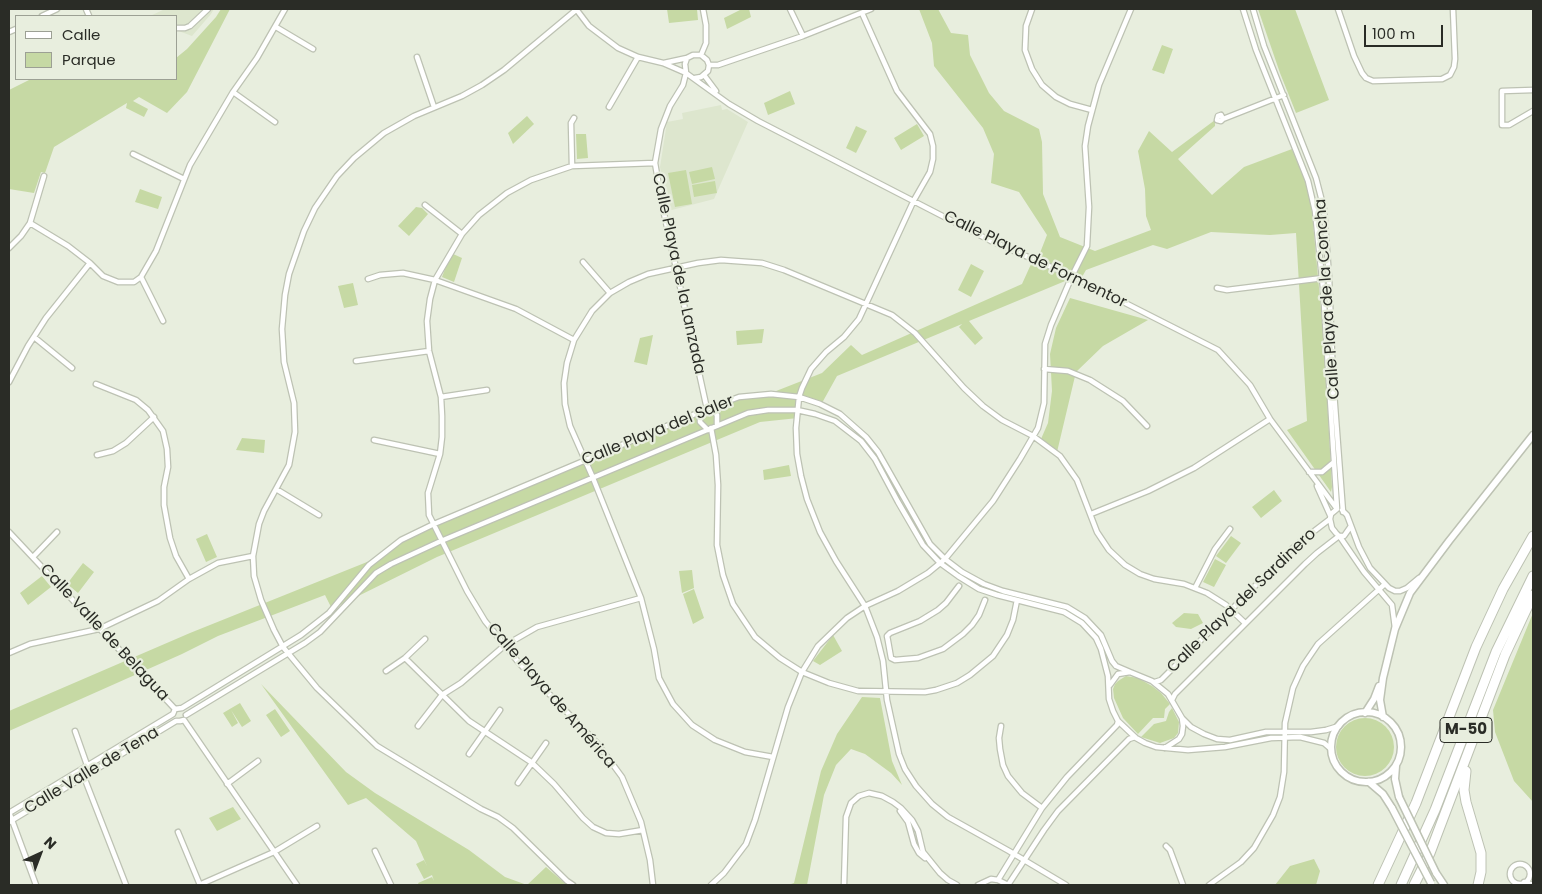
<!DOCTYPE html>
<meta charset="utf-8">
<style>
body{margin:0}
#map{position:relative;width:1542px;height:894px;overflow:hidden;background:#e8eede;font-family:Poppins,sans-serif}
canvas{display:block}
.frame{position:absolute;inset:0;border:10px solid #2a2c26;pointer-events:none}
.legend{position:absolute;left:15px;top:15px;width:162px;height:65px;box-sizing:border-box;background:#e8eede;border:1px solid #9ca094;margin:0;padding:6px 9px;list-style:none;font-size:15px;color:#2a2c26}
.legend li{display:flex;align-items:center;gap:10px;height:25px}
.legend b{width:25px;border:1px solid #9ca094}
.north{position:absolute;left:15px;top:829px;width:50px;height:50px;-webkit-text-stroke:4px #e8eede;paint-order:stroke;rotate:43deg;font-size:14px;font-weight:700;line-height:20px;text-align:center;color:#2a2c26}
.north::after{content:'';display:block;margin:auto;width:18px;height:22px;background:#2a2c26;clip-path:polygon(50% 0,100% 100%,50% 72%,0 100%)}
.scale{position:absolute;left:1364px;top:25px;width:79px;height:22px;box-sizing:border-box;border:2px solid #2a2c26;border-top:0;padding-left:6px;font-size:15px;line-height:18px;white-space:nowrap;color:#2a2c26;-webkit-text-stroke:4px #e8eede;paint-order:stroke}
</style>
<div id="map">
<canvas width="1542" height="894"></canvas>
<div class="frame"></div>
<ul class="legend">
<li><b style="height:6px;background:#fff"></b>Calle</li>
<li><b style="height:14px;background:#c6d9a4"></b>Parque</li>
</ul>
<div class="north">N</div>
<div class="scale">100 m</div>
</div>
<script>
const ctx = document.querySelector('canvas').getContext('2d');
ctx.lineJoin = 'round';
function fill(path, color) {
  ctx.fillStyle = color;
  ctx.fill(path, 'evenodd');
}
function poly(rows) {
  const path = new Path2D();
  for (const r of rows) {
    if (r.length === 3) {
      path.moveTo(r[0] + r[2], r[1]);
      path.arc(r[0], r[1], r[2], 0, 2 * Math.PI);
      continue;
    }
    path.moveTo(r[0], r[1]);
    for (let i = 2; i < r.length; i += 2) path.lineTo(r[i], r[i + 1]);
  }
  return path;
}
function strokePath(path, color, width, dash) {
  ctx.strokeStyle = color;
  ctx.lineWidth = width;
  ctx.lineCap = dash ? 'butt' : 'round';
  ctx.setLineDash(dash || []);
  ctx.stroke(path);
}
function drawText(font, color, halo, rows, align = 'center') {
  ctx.font = font + ' Poppins,sans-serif';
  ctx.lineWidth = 4.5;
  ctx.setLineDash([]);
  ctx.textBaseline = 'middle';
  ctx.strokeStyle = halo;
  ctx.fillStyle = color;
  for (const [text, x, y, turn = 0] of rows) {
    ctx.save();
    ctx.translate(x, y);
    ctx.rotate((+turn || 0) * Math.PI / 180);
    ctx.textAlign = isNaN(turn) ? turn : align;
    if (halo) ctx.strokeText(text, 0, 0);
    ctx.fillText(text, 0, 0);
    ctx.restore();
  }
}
const built = poly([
 [165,9,214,9,211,14,192,36,176,30,176,16,150,16],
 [721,105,722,110,727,109,748,122,714,199,668,211,660,167,667,122,683,119,682,113]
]);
const green = poly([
 [221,9,230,9,187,92,167,113,139,97,133,101,148,109,144,117,126,108,127,103,54,147,45,173,41,172,34,193,9,189,9,90,31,79,176,79,176,58,187,49,216,17],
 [667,9,697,9,698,20,669,23],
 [742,9,749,9,751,17,727,29,724,18],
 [919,9,938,9,951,33,968,35,970,55,989,93,1004,111,1039,129,1042,142,1043,194,1060,237,1095,251,1151,230,1146,216,1145,189,1138,151,1149,131,1172,152,1215,120,1215,126,1178,159,1212,195,1244,167,1292,149,1307,185,1312,212,1324,342,1332,487,1331,492,1287,430,1307,421,1296,233,1270,235,1211,232,1167,249,1153,245,1086,270,1082,277,1038,258,1047,235,1019,192,991,183,994,154,983,128,934,66,932,43],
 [1258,9,1295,9,1329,100,1296,113,1280,73],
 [1162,45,1173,49,1164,74,1152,70],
 [790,91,795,104,768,115,764,103],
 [527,116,534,124,513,144,508,133],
 [917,124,924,136,901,150,894,138],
 [856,126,867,131,856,153,846,148],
 [576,134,586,134,588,158,577,159],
 [712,167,715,179,692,184,689,172],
 [686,170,692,204,675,207,668,173],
 [715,181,717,193,694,197,692,185],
 [140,189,162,197,158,209,135,202],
 [416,207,422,208,428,214,409,236,398,226],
 [451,253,462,258,454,282,442,277],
 [1032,262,1070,279,969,321,983,338,975,345,959,327,962,324,837,376,822,403,802,397,798,418,760,422,437,557,332,609,325,595,218,636,182,654,9,731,9,711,190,633,372,560,431,524,740,396,771,393,822,373,851,345,862,355,1022,284],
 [971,264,984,271,971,297,958,290],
 [353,283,358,305,344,308,338,286],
 [1070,298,1148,320,1103,346,1076,372,1057,452,1041,439,1048,423,1052,391,1050,354,1056,328],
 [764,329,762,343,737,345,736,331],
 [653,335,647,365,634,362,640,338],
 [242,438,265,440,264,453,236,450],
 [789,465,791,476,764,480,763,470],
 [1274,490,1282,501,1261,518,1252,507],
 [207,534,217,557,206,562,196,539],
 [1231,536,1241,543,1226,563,1216,556],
 [1215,559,1226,565,1214,587,1203,582],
 [83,563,94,572,78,593,67,584],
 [692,570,694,588,682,593,679,571],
 [42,576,51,587,28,605,20,593],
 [694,589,704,618,693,624,683,594],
 [1184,613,1198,614,1203,623,1191,629,1176,627,1172,623],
 [1533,613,1533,802,1514,781,1495,732,1493,710],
 [833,635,842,651,820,665,813,661],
 [1126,676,1138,678,1152,686,1161,693,1170,704,1165,709,1164,718,1153,718,1138,734,1123,718,1114,698,1113,689,1115,684,1118,681],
 [261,684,346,772,375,793,469,850,505,877,527,885,546,867,567,885,437,885,436,884,419,885,418,883,432,877,434,881,432,875,424,879,416,864,424,860,427,866,416,841,366,798,348,805],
 [862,697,880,698,892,761,902,785,891,773,865,754,851,749,836,765,824,795,807,885,788,885,794,883,821,771,837,734],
 [240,703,251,721,242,727,231,710,238,723,232,727,223,713],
 [1172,708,1179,722,1178,733,1174,738,1160,743,1141,737,1154,724,1166,721,1169,712],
 [275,709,290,731,281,737,266,715],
 [1365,747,29],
 [233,807,241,819,217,831,209,818],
 [1314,859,1320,871,1316,885,1275,885,1290,866]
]);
const street = poly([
 [86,9,89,16],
 [576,9,589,26,618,48,638,57,663,63,686,73,729,104,758,121,991,241,1072,276,1218,350,1250,385,1270,419,1337,509],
 [790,9,803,36],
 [1032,9,1026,26,1025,50,1032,69,1042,85,1056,97,1070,104,1092,110],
 [1243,9,1256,50,1308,181,1315,211,1323,288,1337,509],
 [1253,9,1264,46,1316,178,1324,209,1329,277,1333,379,1343,512],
 [1338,9,1354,56,1362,73,1366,78,1373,81,1442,79,1450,75,1454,67,1455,59,1453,9],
 [862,13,897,91,930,134,933,146,933,159,930,172,914,200,859,319,844,337,826,352,811,369,802,388,799,397,796,428,797,454,801,476,807,499,820,532,836,561,865,606,877,637,883,661,887,700,899,754,905,769,916,786,932,804,948,817,1009,851,1066,885],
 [42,16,57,9],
 [276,27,313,49],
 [176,28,185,28,190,26,208,9],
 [9,32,16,29],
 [701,55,706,43,706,25,703,9],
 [417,57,434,107],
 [664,63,687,58,693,55,701,55,707,60,709,65,708,71,701,77,695,78],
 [709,65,718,65,803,36,871,9],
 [686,73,683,85,670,106,661,129,655,163,663,209,707,409],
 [686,73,685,64,687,58],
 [704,75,716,91],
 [1533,90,1502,91,1502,125,1509,125,1533,111],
 [233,92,275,122],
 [609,107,638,57],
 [1221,115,1223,119,1221,121,1217,120,1218,116,1221,115],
 [1223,119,1284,95],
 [133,154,184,179],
 [572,166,571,123,574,118],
 [425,205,462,234],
 [30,223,44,176],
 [9,248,21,236,30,223,68,246,90,263],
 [583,262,610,293],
 [141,277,163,321],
 [368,279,380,275,403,273,435,280,516,309,574,340],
 [1217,288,1227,290,1323,278],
 [34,337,72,368],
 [356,361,429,351],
 [1044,369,1068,371,1090,380,1123,401,1147,426],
 [9,382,28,346,46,318,90,263,103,276,118,282,134,282,141,277,156,251,190,165,233,92,257,58,285,9],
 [96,384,136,400,148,410,163,431,167,449,168,467,164,487,164,505,170,538,176,556,189,579],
 [441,397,487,390],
 [711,408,717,415,717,426],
 [700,412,700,422,708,430],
 [711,428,716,455,718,485,717,545,723,575,733,604,755,637,780,658,802,672,829,683,858,691,925,692,936,690,957,683,970,675,993,656,1007,635,1013,620,1017,600],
 [374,440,440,454],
 [97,455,113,451,126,443,154,417],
 [1309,472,1322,472,1334,462],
 [1317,486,1330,515],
 [276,489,319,515],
 [1337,509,1331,514,1330,519,1332,528,1336,533,1339,536,1344,536,1351,526],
 [1342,510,1347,515,1359,547,1370,568,1389,588,1395,591,1400,591,1407,588,1419,578],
 [1091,514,1148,491,1194,468,1270,419],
 [9,532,175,709],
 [1340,537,1364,572,1392,605,1395,628],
 [33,557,57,532],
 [959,586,946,603,938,610,920,621,890,633,887,636,888,641,891,658,895,660,918,658,943,649,963,634,972,625,979,615,985,600],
 [1195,588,1215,549,1230,529],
 [9,653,30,644,99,629,158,601,189,579,218,563,253,556],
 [405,658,469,721,531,762,554,784,583,818,593,827,606,833,619,834,643,830],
 [386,671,405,658,425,639],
 [1155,682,1161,680,1296,545,1330,519],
 [1110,685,1118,674,1130,672,1152,681,1168,694,1182,718,1183,726,1182,734,1179,739,1165,748],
 [1172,700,1175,694,1305,564,1317,553,1339,536],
 [175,709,182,708,301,635,329,613,369,565,401,540,434,524,707,409,739,397,771,394,799,397,820,404,840,414,866,437,878,452,930,544,945,559,962,572,984,584,1003,591,1067,607,1085,618,1101,635,1112,661,1116,666,1130,672],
 [186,715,305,643,320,632,376,573,391,564,441,541,748,413,768,410,797,410,815,414,835,421,861,441,875,459,898,502,923,545,940,563,958,576,979,589,997,595,1064,612,1082,623,1096,638,1101,649,1108,676,1109,699,1113,711,1118,721,1136,738,1145,743,1156,747,1188,750,1225,747,1271,738,1300,737,1324,743,1331,749],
 [1182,718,1191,727,1204,734,1217,739,1230,740,1266,732,1311,732,1326,730,1339,726],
 [184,720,297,885],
 [418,726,442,695,461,683,504,646,537,627,641,598],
 [1001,726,999,738,1000,749,1003,765,1008,776,1022,793,1042,808],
 [75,731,87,765,84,777,126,885],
 [469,754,500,710],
 [773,757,745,752,715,740,692,725,673,704,659,678,654,649,641,598,593,478,570,426,565,404,564,383,567,363,574,340,592,311,610,293,629,282,648,274,698,263,721,260,762,263,784,270,892,315,915,333,964,388,983,406,1002,420,1033,436,1060,456,1077,480,1097,532,1109,550,1125,565,1140,574,1154,579,1184,584,1207,593,1226,605,1245,623],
 [518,783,546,743],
 [227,784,258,761],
 [900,811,908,822,914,844,919,853,925,858],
 [9,812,36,885],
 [9,813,173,714,175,709],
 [9,822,176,721,180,721,184,720],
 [178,832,200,885],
 [1166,846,1170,850,1183,885],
 [375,851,391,885],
 [1520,874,10],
 [998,880,1042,808,1067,777,1117,725,1118,721],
 [1524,882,1533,885],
 [199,885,274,852,317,826],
 [573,885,567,881,513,828,498,817,481,809,377,746,317,688,283,647,274,630,261,600,254,576,253,556,259,524,264,511,289,465,295,432,294,403,284,362,282,329,285,295,289,274,304,231,315,208,337,176,354,158,384,133,414,116,462,96,482,85,504,70,576,10],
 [653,885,650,860,641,822,622,777,597,743,519,663,485,621,467,591,429,515,428,493,440,454,442,437,442,416,441,397,429,351,427,321,430,299,435,280,462,234,479,215,507,193,531,180,572,166,655,163],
 [711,885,724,873,746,844,755,820,788,707,802,672,818,646,847,618,865,606,898,591,928,573,945,559,993,501,1020,459,1038,428,1044,403,1045,344,1051,325,1072,276,1087,246,1089,207,1085,146,1088,126,1099,85,1131,9],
 [844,885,846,817,851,803,859,796,869,793,882,796,893,802,901,808,912,820,918,831,923,852,940,873,948,880,957,885],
 [978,885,991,879,998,880,1008,885],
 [1008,885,1044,830,1058,811,1129,739,1135,737],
 [1209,885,1241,862,1254,848,1273,815,1280,797,1284,772,1285,723,1293,688,1303,666,1318,644,1385,584]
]);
const secondary = poly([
 [1366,747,35],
 [1365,713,1374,699,1379,686],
 [1383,717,1380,700,1383,678,1395,629,1410,593,1449,541,1533,435],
 [1396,766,1395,779,1399,797],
 [1369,782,1383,794,1392,808],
 [1436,873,1444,885]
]);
const highway = poly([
 [1466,771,1464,790,1466,802,1481,853,1481,872,1478,885],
 [1378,885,1416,803,1476,647,1503,589,1533,536],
 [1401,885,1435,810,1496,652,1533,576],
 [1414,885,1430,853,1505,655,1533,595]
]);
const secondaryBridge = poly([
 [1399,797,1436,873],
 [1392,808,1431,883]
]);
const shields = [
 [1466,730,52]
];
const shieldNames = [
 ["M-50",1466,730]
];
const streetNames = [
 ["Calle Playa de Formentor",1035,260,26],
 ["Calle Playa de la Lanzada",678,274,78],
 ["Calle Playa de la Concha",1328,299,-94],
 ["Calle Playa del Saler",658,431,-22],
 ["Calle Playa del Sardinero",1242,601,-44],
 ["Calle Valle de Belagua",104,633,47],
 ["Calle Playa de América",551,696,49],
 ["Calle Valle de Tena",92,771,-31]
];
fill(built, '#dde6ce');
fill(green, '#c6d9a4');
strokePath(street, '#bdc2b3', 7);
strokePath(secondary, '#bdc2b3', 9);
strokePath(highway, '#bdc2b3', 11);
strokePath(street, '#fff', 4.5);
strokePath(secondary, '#fff', 6);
strokePath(highway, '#fff', 9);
strokePath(secondaryBridge, '#bdc2b3', 9, []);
strokePath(secondaryBridge, '#fff', 6);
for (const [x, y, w] of shields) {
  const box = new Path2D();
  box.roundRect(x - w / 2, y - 12.5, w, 25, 4);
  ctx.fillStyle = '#e8eede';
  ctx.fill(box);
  strokePath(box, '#2a2c26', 1);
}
drawText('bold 15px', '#2a2c26', null, shieldNames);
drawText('16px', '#2a2c26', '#e8eede', streetNames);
</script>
